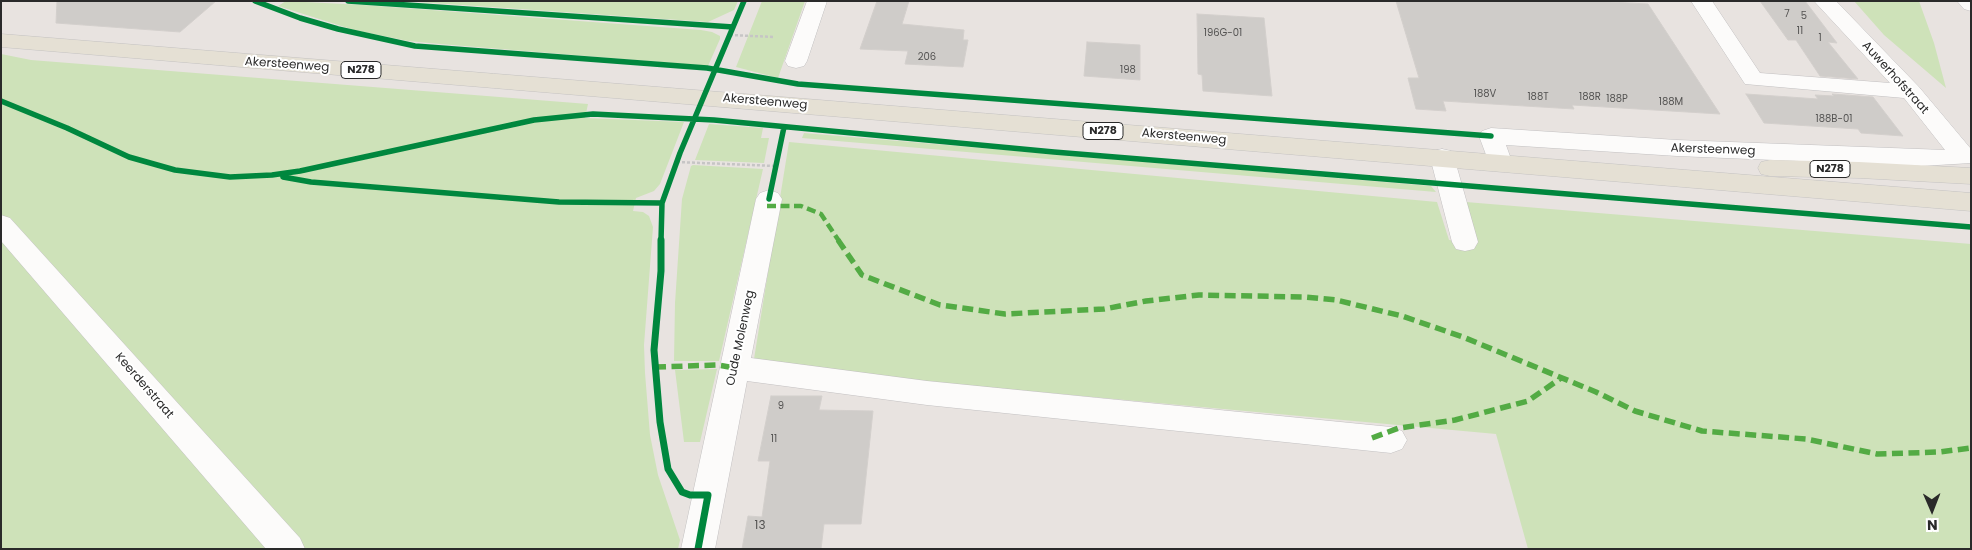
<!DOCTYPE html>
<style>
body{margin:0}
#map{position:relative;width:1972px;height:550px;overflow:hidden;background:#e8e3e0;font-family:Poppins,sans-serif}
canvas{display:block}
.frame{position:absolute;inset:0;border:2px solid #2a2a2a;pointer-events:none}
.north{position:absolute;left:1907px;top:485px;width:50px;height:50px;-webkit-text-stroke:4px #fff;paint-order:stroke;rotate:179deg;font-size:14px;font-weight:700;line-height:20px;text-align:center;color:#2a2a2a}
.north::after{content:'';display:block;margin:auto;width:18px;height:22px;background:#2a2a2a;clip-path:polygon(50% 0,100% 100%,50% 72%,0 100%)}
</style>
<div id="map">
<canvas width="1972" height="550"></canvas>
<div class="frame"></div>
<div class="north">N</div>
</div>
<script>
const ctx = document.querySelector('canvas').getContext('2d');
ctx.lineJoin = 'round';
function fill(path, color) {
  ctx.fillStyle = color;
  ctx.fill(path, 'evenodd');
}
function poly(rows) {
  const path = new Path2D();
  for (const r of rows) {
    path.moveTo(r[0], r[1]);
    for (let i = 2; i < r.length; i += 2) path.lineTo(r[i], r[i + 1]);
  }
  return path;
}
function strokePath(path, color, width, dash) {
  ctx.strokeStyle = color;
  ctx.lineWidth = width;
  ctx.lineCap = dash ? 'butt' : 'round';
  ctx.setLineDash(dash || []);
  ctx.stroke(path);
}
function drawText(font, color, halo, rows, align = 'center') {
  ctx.font = font + ' Poppins,sans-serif';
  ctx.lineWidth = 4;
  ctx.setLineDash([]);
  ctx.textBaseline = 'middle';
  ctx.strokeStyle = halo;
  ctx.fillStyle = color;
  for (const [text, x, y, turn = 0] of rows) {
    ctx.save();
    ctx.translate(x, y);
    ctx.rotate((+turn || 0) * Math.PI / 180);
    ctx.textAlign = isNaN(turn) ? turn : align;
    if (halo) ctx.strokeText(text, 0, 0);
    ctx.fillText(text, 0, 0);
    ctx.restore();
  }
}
const green = poly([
 [286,1,363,5,701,30,712,32,720,36,720,39,708,66,440,44,408,41,354,30,278,6],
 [403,1,738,1,734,10,708,22],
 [762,1,805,1,778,78,736,67],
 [1854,1,1919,1,1934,43,1946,88,1884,35],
 [1,54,31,60,588,104,585,118,684,122,660,184,654,191,636,198,633,211,643,212,649,216,653,227,644,345,645,373,650,435,658,475,680,540,678,549,1,549],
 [709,124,763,128,761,138,769,138,764,163,695,160],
 [804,133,1431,186,1436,192,802,138],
 [789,142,1437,202,1449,240,1478,243,1466,202,1971,244,1971,549,1528,549,1496,434,929,382,754,359],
 [693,165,763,169,719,361,674,361,675,303,682,199,691,166],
 [717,369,700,442,684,442,675,370]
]);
const building = poly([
 [57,1,216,1,180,32,56,23,57,1],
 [877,1,909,1,902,24,964,30,963,40,968,40,963,67,905,64,908,51,860,49,877,1],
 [1396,1,1591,1,1648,4,1720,114,1572,105,1574,109,1443,101,1446,111,1416,109,1408,78,1419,78,1396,1],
 [1760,1,1805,1,1837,43,1828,42,1858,79,1820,76,1796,40,1788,40,1760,1],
 [1197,14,1264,18,1272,96,1203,91,1202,75,1198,74,1197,14],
 [1087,42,1140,45,1140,80,1084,76,1087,42],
 [1746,94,1818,99,1815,95,1834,96,1832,94,1873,97,1903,136,1861,133,1858,129,1764,123,1746,94],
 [771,396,822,396,819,410,873,411,861,524,824,524,821,549,742,549,748,516,762,517,770,461,758,461,771,396]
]);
const path = poly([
 [730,35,774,37],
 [677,162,776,166]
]);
const minor = poly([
 [807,1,827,1,807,61,804,66,796,68,788,66,785,61,807,1],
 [1691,1,1712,1,1760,73,1890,83,1814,1,1836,1,1919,87,1971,149,1971,163,1921,166,1677,156,1506,145,1512,162,1509,168,1500,170,1491,168,1479,136,1482,131,1491,128,1677,140,1945,150,1904,98,1745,84,1691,1],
 [1957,1,1971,1,1971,11,1964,9,1957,1],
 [1442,149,1451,151,1454,157,1478,242,1474,249,1465,251,1456,249,1452,242,1430,157,1433,151,1442,149],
 [769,190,778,193,782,199,751,358,927,381,1391,427,1402,431,1407,440,1402,449,1391,453,927,405,747,381,715,549,681,549,756,199,760,193,769,190],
 [1,215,10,218,300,538,305,549,266,549,1,241,1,215]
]);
const major = poly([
 [1,34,1971,193,1971,211,1,47,1,34],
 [1770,160,1859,162,1971,168,1971,184,1859,178,1770,176,1761,174,1758,168,1761,162,1770,160]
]);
const quietFar1 = poly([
 [767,206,801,206,821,214,839,241]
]);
const quiet = poly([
 [838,240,862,275,940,305,1005,314,1104,309,1146,301,1199,295,1304,297,1336,300,1402,316,1463,337,1596,392,1635,411,1702,431,1806,439,1877,454,1939,452,1971,448],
 [655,367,718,365,735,368],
 [1372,438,1399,428,1455,420,1528,401,1561,378]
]);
const cyclewayFar1 = poly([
 [255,1,300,18,338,29,415,46,707,68,798,84,1491,136],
 [348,1,733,27],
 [1,101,67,128,129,157,175,170,230,177,272,175,300,171,534,120,593,114,714,120,1054,152,1971,227],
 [283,177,311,182,559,202,662,203],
 [769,199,784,127],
 [661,241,662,203,680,153,744,1]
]);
const cycleway = poly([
 [661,240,661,271,654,350,660,422,668,469,682,492,690,495,708,495,698,549]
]);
const numberNames = [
 ["7",1787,14],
 ["5",1804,16],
 ["11",1800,31],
 ["196G-01",1223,33],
 ["1",1820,38],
 ["206",927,57],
 ["198",1128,70],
 ["188V",1485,94],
 ["188T",1538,97],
 ["188R",1590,97],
 ["188P",1617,99],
 ["188M",1671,102],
 ["188B-01",1834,119],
 ["9",781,406],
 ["11",774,439]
];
const shields = [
 [361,70,40],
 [1103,131,40],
 [1830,169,40]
];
const shieldNames = [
 ["N278",361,70],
 ["N278",1103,131],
 ["N278",1830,169]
];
const streetNames = [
 ["Akersteenweg",287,65,4],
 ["Auwerhofstraat",1895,78,48],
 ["Akersteenweg",765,102,5],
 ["Akersteenweg",1184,137,5],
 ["Akersteenweg",1713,150,2],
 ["Oude Molenweg",741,338,-78],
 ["Keerderstraat",144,386,49]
];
const nearNumbernames = [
 ["13",760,526]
];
fill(green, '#cee2b9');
fill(building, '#cfccc9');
strokePath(building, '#d3cfcc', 1);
strokePath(minor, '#c2c0c1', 1);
strokePath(major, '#c4c2c1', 1);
strokePath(path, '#c6c5c5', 2.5, [3, 2]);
fill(minor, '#fcfbfa');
fill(major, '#e5e0d4');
strokePath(quietFar1, '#53ab44', 4.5, [9, 4.5]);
strokePath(quiet, '#53ab44', 5.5, [11, 5.5]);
strokePath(cyclewayFar1, '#00873e', 5.5);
strokePath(cycleway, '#00873e', 7);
drawText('10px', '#545352', null, numberNames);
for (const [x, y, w] of shields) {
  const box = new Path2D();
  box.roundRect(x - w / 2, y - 8.5, w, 17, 4);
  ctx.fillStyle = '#fff';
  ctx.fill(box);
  strokePath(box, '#2a2a2a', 1);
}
drawText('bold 11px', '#2a2a2a', null, shieldNames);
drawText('12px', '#2a2a2a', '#fff', streetNames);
drawText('12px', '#545352', null, nearNumbernames);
</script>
